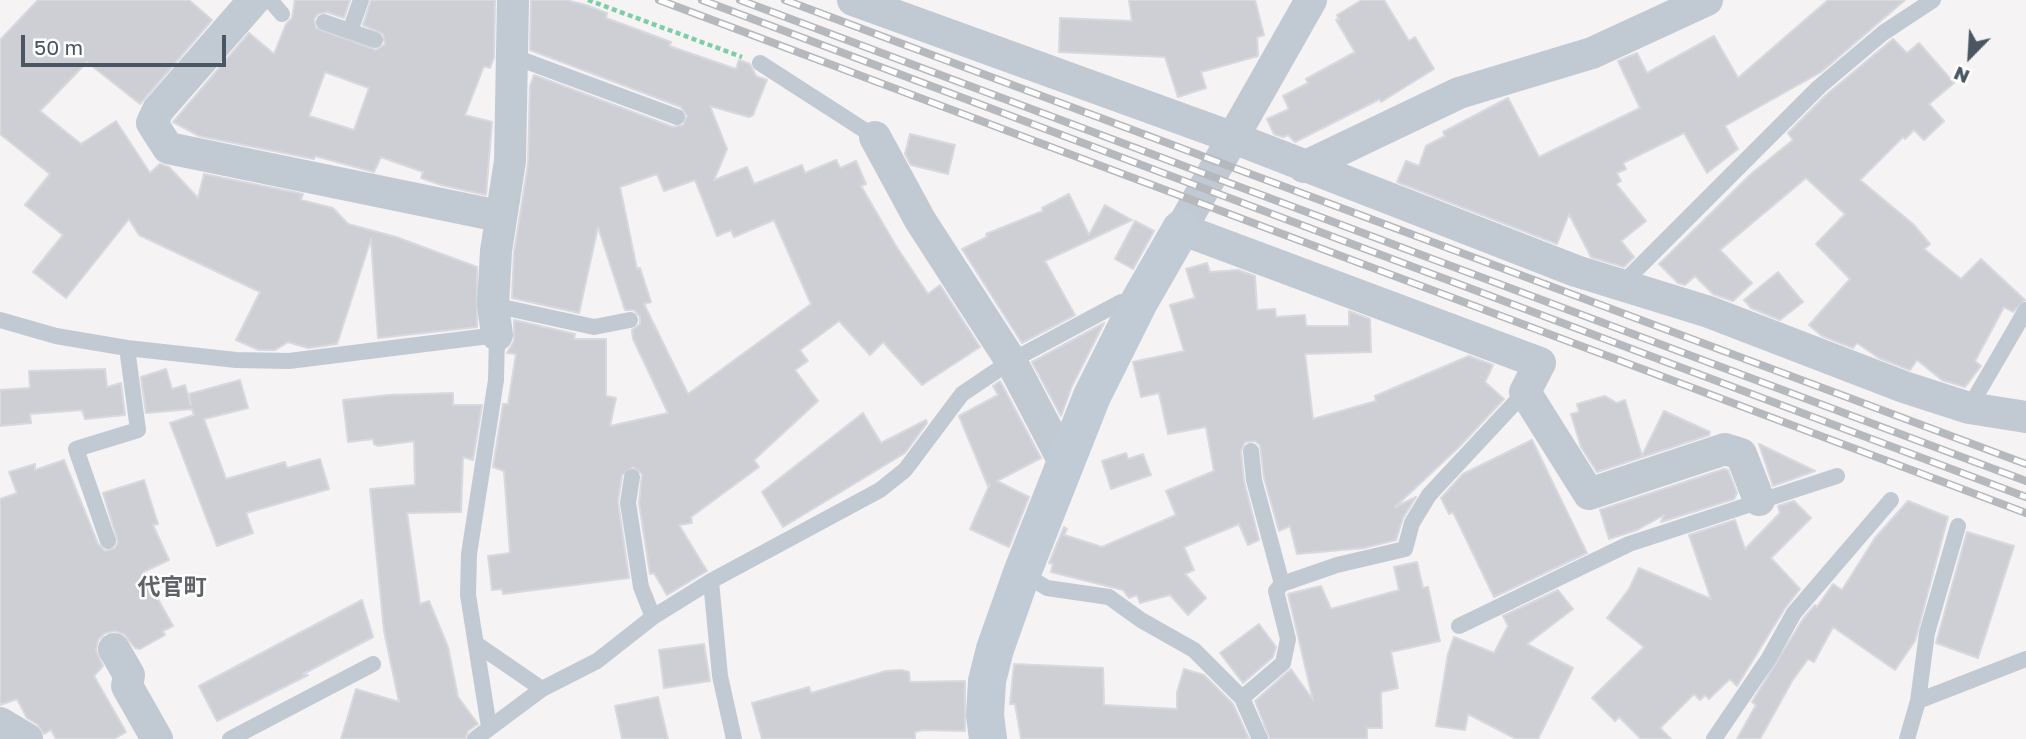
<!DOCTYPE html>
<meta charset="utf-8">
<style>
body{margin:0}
#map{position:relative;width:2026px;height:739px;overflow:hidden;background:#f5f3f3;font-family:"Golos Text",sans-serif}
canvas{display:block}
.north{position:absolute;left:1935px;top:21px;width:70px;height:70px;-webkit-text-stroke:5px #fff;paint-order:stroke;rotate:204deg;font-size:19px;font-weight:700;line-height:28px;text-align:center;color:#4a5661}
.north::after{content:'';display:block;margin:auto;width:24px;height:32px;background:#4a5661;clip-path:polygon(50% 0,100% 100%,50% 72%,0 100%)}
.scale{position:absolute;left:21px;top:35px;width:205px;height:32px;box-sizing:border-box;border:4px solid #4a5661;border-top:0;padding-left:9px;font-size:21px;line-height:24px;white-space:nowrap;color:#4a5661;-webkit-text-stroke:5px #fff;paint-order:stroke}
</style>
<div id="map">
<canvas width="2026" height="739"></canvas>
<div class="north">N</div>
<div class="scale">50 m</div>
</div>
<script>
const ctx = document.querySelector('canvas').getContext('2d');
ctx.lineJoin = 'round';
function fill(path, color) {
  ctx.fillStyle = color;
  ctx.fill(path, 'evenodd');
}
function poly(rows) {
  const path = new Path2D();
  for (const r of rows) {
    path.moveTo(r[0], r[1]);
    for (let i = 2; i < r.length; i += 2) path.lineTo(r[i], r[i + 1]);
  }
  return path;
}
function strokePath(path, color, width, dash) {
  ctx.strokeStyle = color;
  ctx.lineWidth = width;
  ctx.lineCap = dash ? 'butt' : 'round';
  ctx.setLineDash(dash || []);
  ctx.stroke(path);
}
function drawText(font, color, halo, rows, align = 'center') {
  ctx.font = font + ' "Golos Text","Noto Sans JP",sans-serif';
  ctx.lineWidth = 5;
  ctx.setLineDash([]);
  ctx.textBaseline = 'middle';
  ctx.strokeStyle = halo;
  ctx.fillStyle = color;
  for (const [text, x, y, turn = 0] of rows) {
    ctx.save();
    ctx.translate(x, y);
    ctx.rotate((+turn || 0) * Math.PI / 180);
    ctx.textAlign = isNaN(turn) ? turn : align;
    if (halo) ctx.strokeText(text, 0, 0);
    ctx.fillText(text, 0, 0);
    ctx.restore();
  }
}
const building = poly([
 [38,0,189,0,212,20,140,104,87,62,40,111,81,144,116,121,150,173,160,164,169,167,198,198,204,174,303,194,301,200,333,208,348,224,396,237,477,267,477,327,378,338,371,239,337,344,308,348,288,342,275,350,259,350,236,340,260,292,139,235,129,219,66,298,33,272,63,235,25,205,50,174,0,134,0,40,38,0],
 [295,0,350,0,344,18,327,12,318,14,314,19,316,28,376,50,385,44,383,34,363,25,371,0,495,0,494,57,490,68,484,66,465,115,492,122,486,195,441,185,421,178,423,172,381,157,374,172,315,156,314,159,199,136,173,122,249,33,274,54,286,24,292,18,295,0],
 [325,72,369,88,354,130,309,116,325,72],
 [531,0,566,0,586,5,607,13,606,18,671,42,669,46,736,69,739,60,750,64,756,76,767,80,753,115,749,117,710,106,727,149,714,180,747,167,754,184,802,165,805,173,836,160,840,168,856,161,866,184,861,186,896,246,928,294,940,285,980,347,922,385,883,342,870,355,839,321,800,350,808,361,795,370,818,401,754,460,759,467,691,517,692,523,679,525,707,571,667,595,654,573,650,574,639,503,642,474,633,467,622,475,618,502,629,578,503,594,502,589,492,590,488,556,510,553,504,471,493,467,503,404,508,404,516,354,507,353,514,341,514,320,575,334,574,339,606,339,606,396,616,398,610,426,668,413,633,339,632,330,640,324,640,317,634,310,625,310,598,227,579,313,512,298,514,253,528,164,530,86,534,75,673,127,683,125,687,116,681,107,530,50,531,0],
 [657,174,664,191,695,180,717,236,731,230,734,237,774,220,811,304,688,394,644,304,651,302,640,268,637,269,620,187,657,174],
 [1129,0,1255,0,1264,35,1257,37,1258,56,1201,72,1206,88,1178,97,1165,57,1059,52,1060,18,1132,21,1129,0],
 [1362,0,1384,0,1409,41,1415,37,1434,69,1381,102,1380,99,1295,142,1288,135,1283,137,1274,134,1267,119,1289,109,1283,96,1308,83,1306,79,1355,52,1336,20,1339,19,1337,15,1362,0],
 [1828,0,1905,0,1821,72,1725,126,1738,149,1707,173,1684,133,1623,163,1626,169,1617,173,1621,181,1616,184,1646,221,1621,241,1634,257,1624,267,1591,257,1569,214,1557,244,1397,182,1406,161,1419,166,1426,146,1445,136,1443,132,1508,98,1539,157,1640,108,1618,61,1637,53,1647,73,1714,36,1738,78,1828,0],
 [1893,39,1907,53,1919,43,1954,83,1929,104,1944,121,1924,140,1914,130,1905,139,1903,137,1860,180,1913,224,1930,244,1924,249,1961,279,1981,259,2025,300,2013,312,2004,307,1975,361,1981,366,1965,387,1942,380,1917,360,1910,370,1879,358,1857,343,1853,348,1822,336,1809,325,1850,279,1816,244,1845,214,1806,178,1720,250,1752,283,1733,301,1713,294,1695,276,1685,285,1678,283,1659,264,1752,173,1793,140,1788,133,1826,95,1893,39],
 [910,134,955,145,948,174,911,165,905,154,910,134],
 [1069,194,1089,235,1105,205,1132,220,1045,261,1075,315,1022,343,962,249,987,237,986,234,1043,211,1042,208,1069,194],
 [1135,221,1154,231,1133,269,1115,259,1135,221],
 [1207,263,1210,272,1238,270,1255,276,1257,310,1275,309,1276,317,1305,315,1306,326,1349,326,1349,311,1370,319,1371,352,1305,354,1313,419,1376,401,1375,396,1469,356,1493,365,1485,382,1504,399,1459,447,1395,507,1416,497,1403,518,1396,540,1364,548,1297,554,1290,526,1279,531,1264,478,1260,445,1255,441,1245,442,1241,451,1244,481,1259,540,1248,545,1239,524,1184,547,1194,570,1185,574,1206,598,1188,615,1170,595,1140,603,1137,595,1129,598,1123,590,1051,572,1053,564,1049,563,1064,527,1067,529,1064,535,1102,547,1176,515,1166,491,1214,471,1206,427,1168,434,1159,393,1141,397,1133,362,1184,351,1170,305,1195,298,1186,269,1207,263],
 [1778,272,1803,302,1780,320,1751,308,1744,300,1778,272],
 [1104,323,1072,386,1061,416,1032,362,1104,323],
 [105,369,107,387,121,383,125,415,85,419,82,410,30,414,31,423,0,426,0,390,30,388,29,371,105,369],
 [166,369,172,389,185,385,191,405,189,394,240,380,248,408,204,419,226,479,285,462,287,468,320,459,329,489,246,513,253,533,217,546,170,423,194,415,192,409,146,413,141,377,166,369],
 [1000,381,1041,458,997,481,1029,497,1009,547,970,529,990,484,988,486,959,416,998,395,993,386,1000,381],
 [453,393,453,405,482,405,473,460,463,457,461,512,407,513,420,604,429,601,448,647,458,697,478,724,468,731,465,739,341,739,356,689,399,702,384,631,370,489,415,485,414,441,378,446,374,444,373,439,348,442,343,400,389,395,453,393],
 [1605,396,1617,403,1625,400,1642,456,1664,411,1710,432,1709,435,1597,472,1581,447,1571,414,1579,412,1577,404,1605,396],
 [863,413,881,443,926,420,927,423,905,453,783,527,762,492,863,413],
 [1532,440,1587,553,1494,597,1453,512,1449,514,1441,498,1463,474,1532,440],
 [1759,444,1815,471,1773,486,1759,444],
 [1126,453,1128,459,1143,454,1151,475,1111,489,1102,461,1126,453],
 [64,460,98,544,105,551,115,548,118,542,103,493,144,480,158,524,153,525,169,560,143,572,173,626,163,631,165,635,140,649,135,648,124,634,115,631,105,633,98,640,96,650,103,666,94,676,126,732,114,739,56,739,51,730,44,734,37,724,27,718,17,699,0,705,0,499,17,493,9,472,35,464,35,470,64,460],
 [1724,469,1728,470,1737,493,1734,499,1661,522,1664,515,1637,530,1609,539,1600,510,1724,469],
 [1794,501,1811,518,1771,558,1800,589,1785,608,1737,686,1730,679,1709,699,1705,695,1700,700,1694,694,1660,728,1671,739,1641,739,1619,717,1615,721,1592,698,1644,647,1607,618,1629,589,1639,568,1711,599,1689,535,1735,520,1745,549,1780,513,1778,506,1794,501],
 [1908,501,1948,517,1915,641,1895,670,1833,627,1814,662,1808,659,1792,681,1760,739,1737,739,1756,705,1752,702,1803,619,1815,605,1817,607,1833,584,1842,590,1875,538,1908,501],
 [1967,532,2014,546,1978,658,1936,643,1967,532],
 [1417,562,1423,588,1428,587,1440,641,1391,652,1398,688,1381,692,1382,728,1367,728,1367,739,1270,739,1255,701,1291,669,1313,700,1288,594,1321,586,1331,609,1399,590,1394,567,1417,562],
 [1558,590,1573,609,1527,644,1573,668,1538,739,1516,739,1468,714,1465,730,1436,726,1448,654,1454,637,1494,653,1508,626,1503,616,1558,590],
 [362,600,373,637,303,674,308,675,217,721,199,686,362,600],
 [1259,624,1276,647,1273,657,1243,683,1220,653,1259,624],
 [704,644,710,681,664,688,659,650,704,644],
 [1014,664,1103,668,1104,705,1177,709,1177,692,1184,669,1204,675,1233,704,1249,739,1021,739,1015,704,1010,704,1014,664],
 [901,670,909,672,910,682,965,681,965,731,923,730,915,732,915,739,762,739,752,703,809,687,811,693,886,671,901,670],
 [658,697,668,739,622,739,615,706,658,697]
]);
const path = poly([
 [588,0,742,57]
]);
const lane = poly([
 [270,0,282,14],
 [324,22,375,40],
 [350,31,361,0],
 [512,56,677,117],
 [760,63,875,137],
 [1621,285,1819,87,1883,33,1933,0],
 [493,305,594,327,630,320],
 [0,320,56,336,127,348,236,360,289,361,497,335,496,380,469,554,468,595,489,727],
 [1969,408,2026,310],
 [1251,451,1254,480,1282,584],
 [632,477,628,503,641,587,653,617],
 [108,541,76,449,138,430,127,348],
 [1022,573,1047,588,1109,597,1141,620,1194,650,1242,698,1260,739],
 [711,581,720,676,734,739],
 [1459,626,1629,544,1837,476],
 [478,645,542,689],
 [1242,698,1283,663,1288,639,1276,591,1282,584,1337,565,1405,549,1412,523,1429,495,1525,392],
 [1918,701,2026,659],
 [230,739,373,664],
 [475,739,542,689,597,661,653,617,711,581,880,490,905,470,962,394,1011,361,1121,302,1137,302],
 [1714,739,1769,658,1794,613,1891,500],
 [1907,739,1918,701,1927,633,1958,526]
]);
const street = poly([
 [254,0,158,110,152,123,168,148,499,216],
 [853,0,1234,138,1576,271,1709,312,1904,387,1969,408,2026,417],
 [1311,0,1181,229,1540,363,1525,392,1589,494,1725,449,1741,454,1759,500],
 [875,137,920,220,1011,361,1064,462],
 [1304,167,1459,93,1592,53,1707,0],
 [497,335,493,305,496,251,510,161,513,0],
 [114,649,129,675,127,686,157,739],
 [0,723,27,739]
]);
const secondary = poly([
 [988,739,985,715,987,681,995,649,1022,573,1092,396,1139,302,1181,229]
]);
const rail = poly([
 [659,0,2026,513],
 [702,0,2026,497],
 [740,0,2026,481],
 [785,0,2026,464]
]);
const neighbourhoodNames = [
 ["代官町",172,588]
];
fill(building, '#cdcfd5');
strokePath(building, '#d7d9de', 2);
strokePath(path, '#7ad0a6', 4.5, [5, 3.5]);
strokePath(lane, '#c1cad2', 16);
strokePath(street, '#c1cad2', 32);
strokePath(secondary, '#c1cbd6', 38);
strokePath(rail, '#b5b8bd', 8);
strokePath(rail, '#fff', 5, [16]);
drawText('bold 23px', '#5f6368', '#fff', neighbourhoodNames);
</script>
